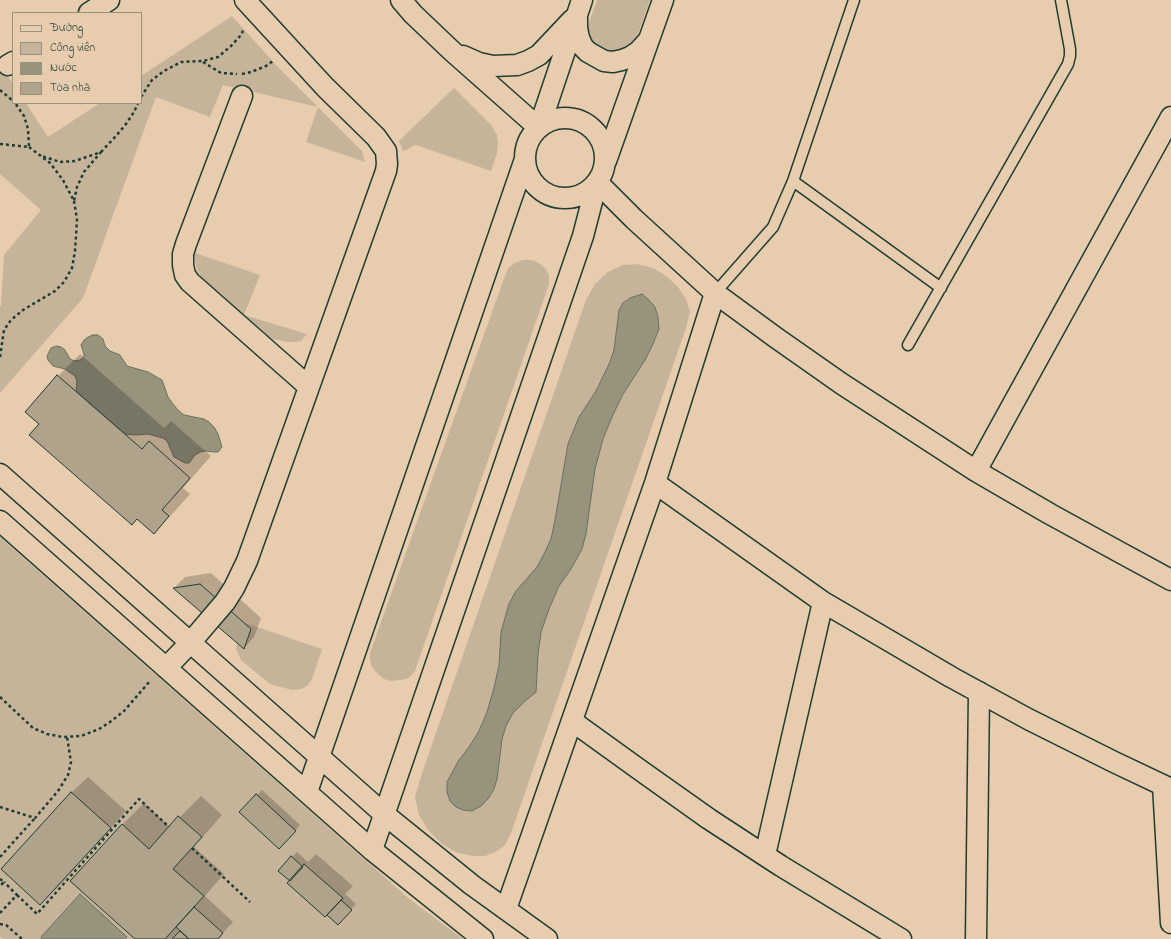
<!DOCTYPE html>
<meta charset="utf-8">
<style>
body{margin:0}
#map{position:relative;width:1171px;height:939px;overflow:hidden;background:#e7ccae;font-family:"Indie Flower",sans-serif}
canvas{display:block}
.legend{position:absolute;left:12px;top:12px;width:130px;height:92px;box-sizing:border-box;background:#e7ccae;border:1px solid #97937d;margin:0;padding:5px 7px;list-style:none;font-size:12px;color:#1f3d34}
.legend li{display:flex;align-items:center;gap:8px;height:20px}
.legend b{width:20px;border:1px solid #97937d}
</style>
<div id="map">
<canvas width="1171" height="939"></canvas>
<ul class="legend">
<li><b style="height:5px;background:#e7ccae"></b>Đường</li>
<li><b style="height:11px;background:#c6b49a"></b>Công viên</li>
<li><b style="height:11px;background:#98937d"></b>Nước</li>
<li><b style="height:11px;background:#b0a38c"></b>Tòa nhà</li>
</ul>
</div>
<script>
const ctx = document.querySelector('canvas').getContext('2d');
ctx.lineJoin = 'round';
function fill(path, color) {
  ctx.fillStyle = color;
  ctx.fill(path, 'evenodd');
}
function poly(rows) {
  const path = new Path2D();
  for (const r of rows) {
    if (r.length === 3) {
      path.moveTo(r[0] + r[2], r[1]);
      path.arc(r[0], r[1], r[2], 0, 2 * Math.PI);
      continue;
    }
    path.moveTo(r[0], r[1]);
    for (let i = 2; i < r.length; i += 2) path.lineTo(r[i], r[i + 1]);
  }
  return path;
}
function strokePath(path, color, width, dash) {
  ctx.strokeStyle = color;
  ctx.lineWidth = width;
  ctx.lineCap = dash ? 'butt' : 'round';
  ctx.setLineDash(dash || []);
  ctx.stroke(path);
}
const green = poly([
 [597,0,650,0,636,39,631,47,623,53,599,52,588,38,587,28],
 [232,16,276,65,362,151,365,162,306,142,318,107,223,85,210,117,156,97,83,298,0,393,0,307,1,305,4,255,41,210,0,174,0,64,13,84,13,103,26,103,48,137,100,103,141,103,141,76],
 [454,88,491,125,497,135,498,143,497,153,491,171,416,145,403,151,399,141],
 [195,253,260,275,244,315,307,334,301,341,296,342,288,342,272,339,201,277,197,269,195,261],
 [523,260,531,260,539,263,545,268,549,275,549,284,415,671,409,678,401,680,391,681,384,679,376,672,372,667,370,660,370,653,506,273,509,267,515,263],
 [637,264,653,268,665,275,678,287,686,299,690,312,686,328,511,833,505,845,497,851,485,856,472,856,455,852,441,843,428,830,419,815,415,797,421,776,586,300,595,284,608,272,623,265],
 [0,537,406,896,420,907,463,939,3,939,0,937],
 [242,622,322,649,312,679,307,686,301,689,292,690,270,684,242,661,239,656,236,648]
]);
const water = poly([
 [642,294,649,300,655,307,658,317,659,329,653,344,645,360,622,396,612,417,603,439,595,469,586,534,582,549,571,569,559,586,549,609,541,632,538,654,536,692,524,702,513,713,506,726,502,739,497,779,494,789,488,799,481,806,472,811,463,810,456,807,450,801,447,792,447,782,459,760,469,747,479,731,487,712,494,688,499,665,501,632,509,604,516,591,537,567,544,554,551,539,555,520,568,444,579,417,596,391,610,362,614,350,619,310,623,303,630,298,642,294],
 [93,335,98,335,103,339,105,346,110,351,120,355,127,366,148,372,162,380,168,397,173,404,178,410,184,415,204,419,209,422,214,427,218,434,222,447,218,452,214,452,205,451,200,452,195,455,189,463,185,463,174,457,167,441,163,438,148,434,136,435,125,434,76,391,77,381,75,376,65,369,53,366,48,360,47,356,51,348,56,346,61,347,65,350,70,359,75,361,80,360,84,357,84,354,81,345,84,340,88,337,93,335],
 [80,894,127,937,125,939,42,939,41,937,80,894]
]);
const shadow = poly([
 [80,354,164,428,171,421,211,456,183,488,190,494,175,511,154,533,27,412,58,376],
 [211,573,261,618,254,637,244,648,175,587,185,577],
 [88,777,126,811,57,888,40,904,71,793],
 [262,790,300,825,284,843,240,812],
 [201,796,222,815,194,847,224,874,205,896,233,922,217,939,136,939,122,825,144,803,170,827],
 [297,852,308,862,316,854,353,886,345,894,356,904,338,923,291,881,292,857]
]);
const building = poly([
 [57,375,142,449,149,441,190,478,162,510,169,516,154,534,137,519,132,525,29,435,39,424,25,412,57,375],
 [200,584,251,629,244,649,173,588,200,584],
 [71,792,111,828,40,905,1,869,71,792],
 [256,794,296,831,279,849,239,812,256,794],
 [178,816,202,837,173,869,204,896,165,939,135,939,70,881,122,824,149,849,178,816],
 [291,856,303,867,290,881,278,871,291,856],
 [304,864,343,898,325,917,287,883,304,864],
 [341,900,352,910,338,925,327,915,341,900],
 [194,907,223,933,218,939,189,939,176,927,194,907],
 [180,931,189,939,172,939,180,931]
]);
const path = poly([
 [203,62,221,73,237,74],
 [242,74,251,72,266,66,273,61],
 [0,90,13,101],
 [141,97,152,80,164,71,181,62,203,61,218,57,231,46,242,34,243,29],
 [0,144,29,147,28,129,24,116,15,103],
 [29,147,50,163,63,180,74,201,77,187,84,172,101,152,75,161,60,162,42,156],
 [101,152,116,136,126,124,134,112,138,103],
 [0,357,4,330,11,320,23,310,55,291,64,282,72,268,75,251,76,236,77,219,74,201],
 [0,697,33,728,47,734,63,737,81,736,99,729,110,722,124,711,150,681],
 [0,807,35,818,58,791,68,775,71,762,67,737],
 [192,848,250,902],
 [0,857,35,818],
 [0,879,4,882,0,886],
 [17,895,37,914,139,799,169,827],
 [0,913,17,895,4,882],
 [0,924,6,925,22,939]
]);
const service = poly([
 [793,181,941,288],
 [715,293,773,227,793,181,854,0],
 [908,345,1068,64,1070,56,1070,49,1061,0]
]);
const minor = poly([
 [401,0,413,14,453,52,539,128,582,0],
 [89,13,109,0],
 [577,18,577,28,579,38,583,47,588,52,604,61,613,62,622,60,630,57,639,51,648,41],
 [463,56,479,63,493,66,517,65,528,61,539,55,572,20],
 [8,65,13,62],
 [242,96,186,244,183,254,183,265,185,275,190,282,309,387],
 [565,158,40],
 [606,161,663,0],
 [597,182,634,219,715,293,775,337,842,384,976,471,1050,514,1123,554,1171,580],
 [976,471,1171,117],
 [0,474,384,814,472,885,547,939],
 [655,483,823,602,951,677,1028,719,1114,762,1171,789],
 [0,521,372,850,483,939],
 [166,668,190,643,225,602,234,588,247,561,386,171,387,164,386,151,376,137,325,87,245,0],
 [572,721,640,770,709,819,781,866,901,939],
 [1163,785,1171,923],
 [307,792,525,159],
 [372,850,583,236,597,182],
 [765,855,823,602],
 [506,909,655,483,715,293],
 [976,939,979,692]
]);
fill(green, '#c6b49a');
fill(water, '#98937d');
strokePath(water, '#687160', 1);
fill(shadow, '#0003');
fill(building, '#b0a38c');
strokePath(building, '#1f3d34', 1);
strokePath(service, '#1f3d34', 13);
strokePath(minor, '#1f3d34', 23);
strokePath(path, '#1f3d34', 2.5, [3, 3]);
strokePath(service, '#e7ccae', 10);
strokePath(minor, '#e7ccae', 20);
</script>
